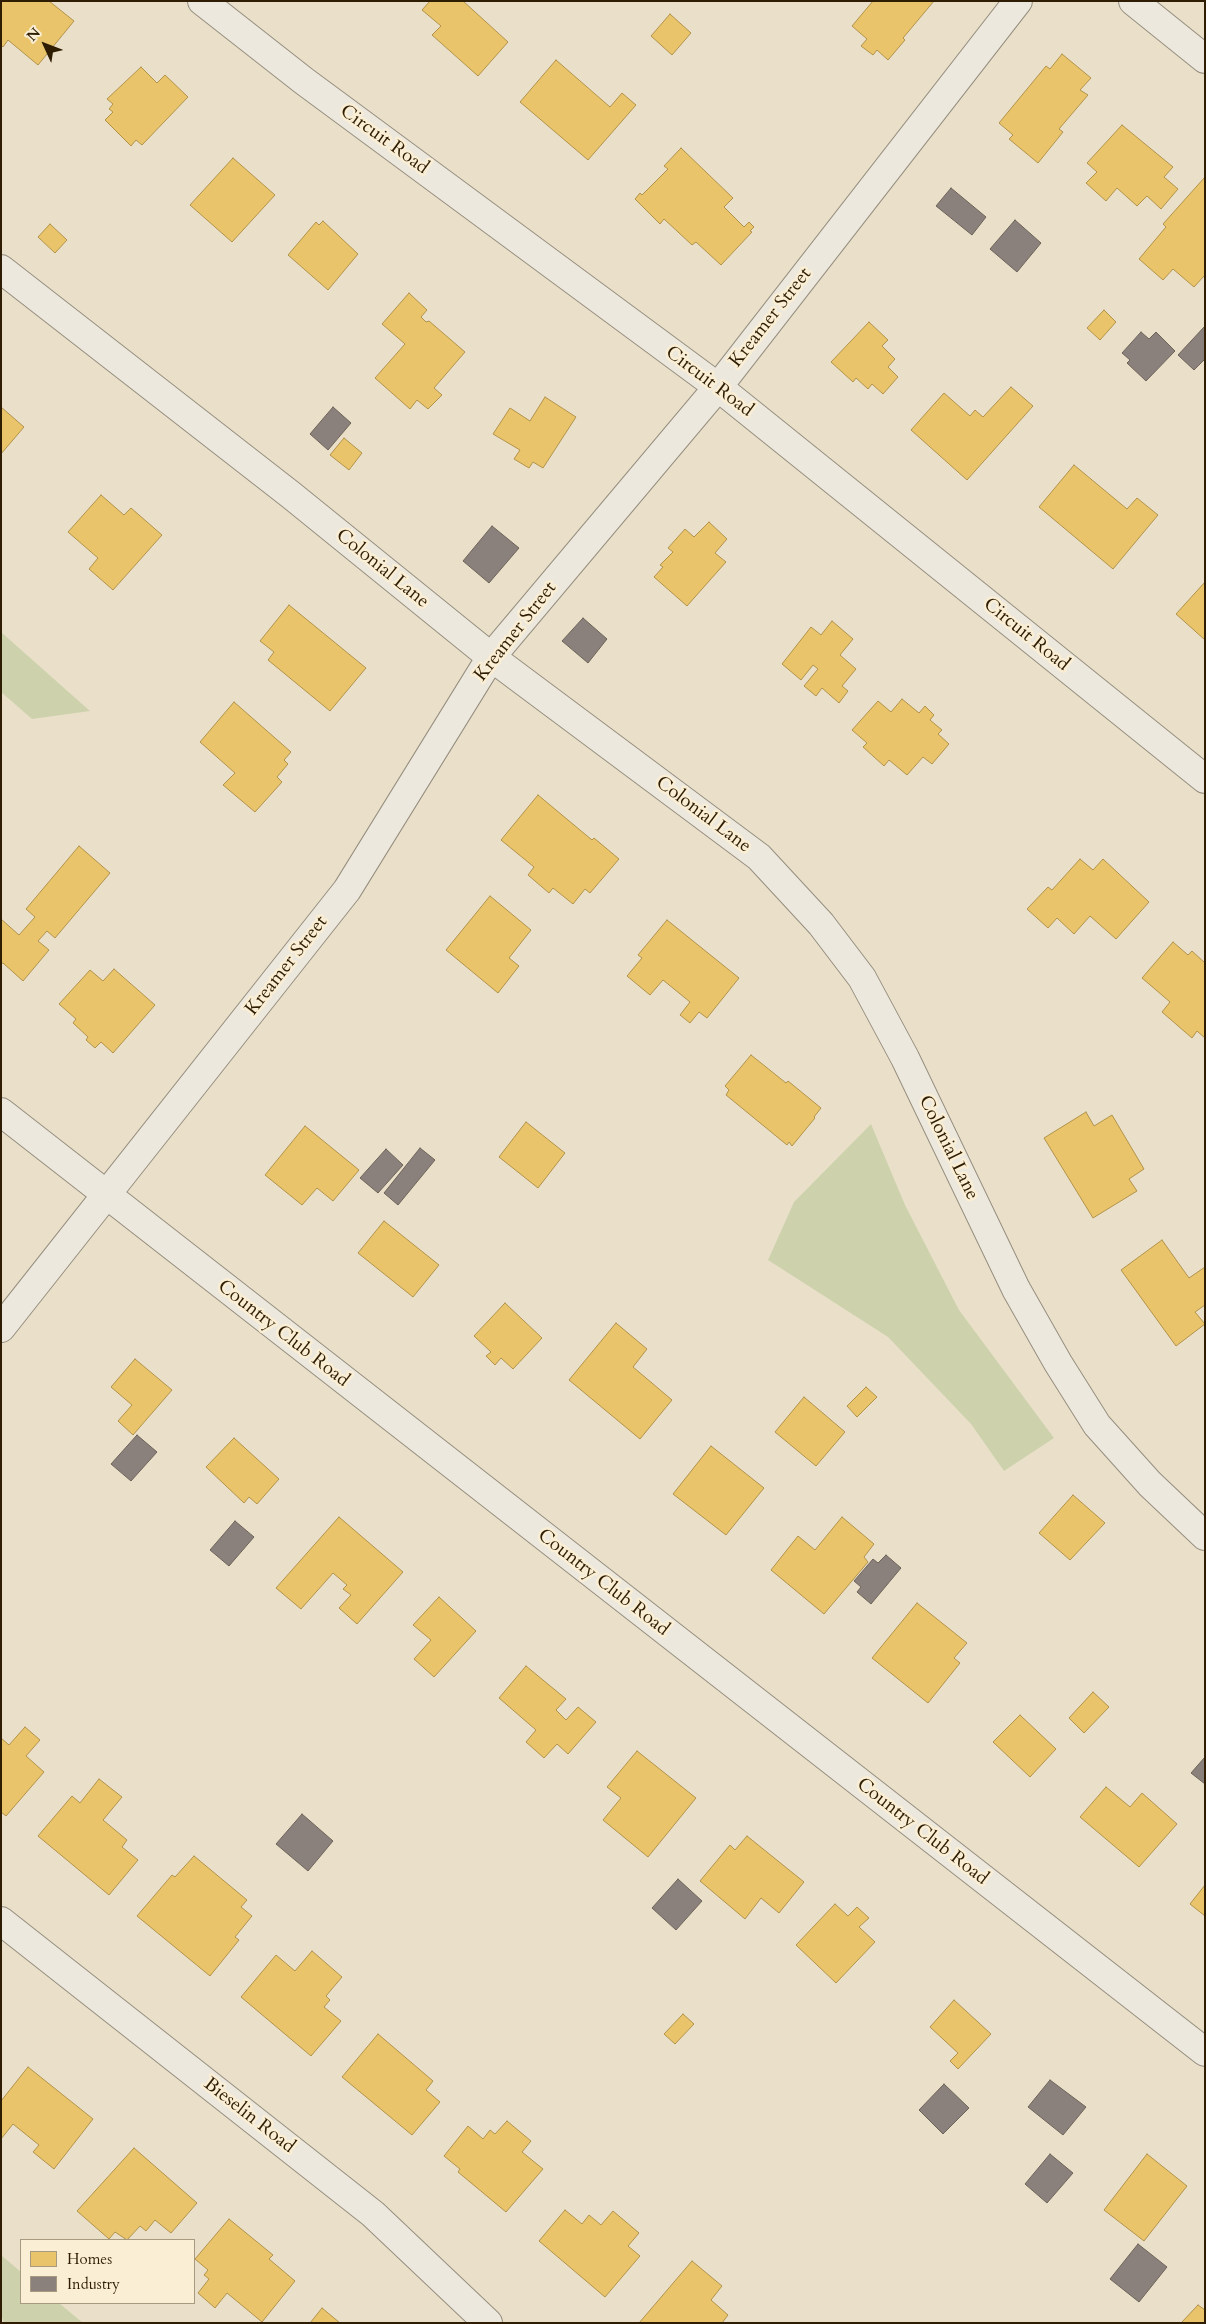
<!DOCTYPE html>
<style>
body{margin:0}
#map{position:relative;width:1206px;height:2324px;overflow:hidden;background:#eae0ca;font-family:Cardo,serif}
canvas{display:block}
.frame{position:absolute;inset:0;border:2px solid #2e1d03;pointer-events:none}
.legend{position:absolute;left:20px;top:2239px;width:175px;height:65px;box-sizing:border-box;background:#faeed4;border:1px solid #a89a80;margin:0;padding:6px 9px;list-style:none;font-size:15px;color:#2e1d03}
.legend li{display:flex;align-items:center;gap:10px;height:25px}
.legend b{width:25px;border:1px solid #a89a80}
.north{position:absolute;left:20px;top:20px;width:50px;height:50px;-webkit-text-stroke:4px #faeed4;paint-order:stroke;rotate:313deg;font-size:14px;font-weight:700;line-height:20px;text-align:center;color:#2e1d03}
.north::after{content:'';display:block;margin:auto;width:18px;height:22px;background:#2e1d03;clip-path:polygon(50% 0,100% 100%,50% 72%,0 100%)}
</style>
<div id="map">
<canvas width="1206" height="2324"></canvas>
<div class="frame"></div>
<ul class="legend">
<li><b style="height:14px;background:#e9c46a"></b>Homes</li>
<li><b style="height:14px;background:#8a817c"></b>Industry</li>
</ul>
<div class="north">N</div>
</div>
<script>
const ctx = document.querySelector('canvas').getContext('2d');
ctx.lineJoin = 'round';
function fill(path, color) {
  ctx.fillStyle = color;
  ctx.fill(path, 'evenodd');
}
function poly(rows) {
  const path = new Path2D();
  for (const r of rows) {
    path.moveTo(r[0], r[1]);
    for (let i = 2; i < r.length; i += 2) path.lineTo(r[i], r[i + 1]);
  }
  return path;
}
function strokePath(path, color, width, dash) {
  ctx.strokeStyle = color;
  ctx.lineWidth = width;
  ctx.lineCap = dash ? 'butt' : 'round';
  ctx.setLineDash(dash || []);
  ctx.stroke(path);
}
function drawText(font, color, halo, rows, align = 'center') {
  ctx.font = font + ' Cardo,serif';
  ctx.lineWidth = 5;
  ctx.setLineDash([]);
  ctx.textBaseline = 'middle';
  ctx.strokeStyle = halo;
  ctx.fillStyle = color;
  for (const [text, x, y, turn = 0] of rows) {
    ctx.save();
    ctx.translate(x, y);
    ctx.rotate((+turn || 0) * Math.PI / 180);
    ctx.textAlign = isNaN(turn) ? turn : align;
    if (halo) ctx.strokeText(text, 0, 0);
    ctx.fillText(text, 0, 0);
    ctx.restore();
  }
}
const green = poly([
 [1,633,1,632,90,711,32,719,1,692],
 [871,1124,905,1205,959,1310,1054,1438,1004,1471,971,1424,888,1337,768,1260,794,1202],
 [1,2255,21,2272,21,2303,59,2303,83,2323,4,2323,1,2314]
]);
const homes = poly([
 [1,1,49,1,74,21,38,65,8,40,3,47,1,45,1,1],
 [430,1,463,1,508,42,478,76,432,35,441,26,422,10,430,1],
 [873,1,934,1,903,38,905,40,888,60,877,50,873,55,861,46,867,39,852,26,873,1],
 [670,14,691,33,672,55,651,36,670,14],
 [1062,54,1091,78,1080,90,1088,95,1059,129,1063,132,1038,163,1009,139,1013,135,999,123,1046,66,1050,69,1062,54],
 [556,60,610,107,622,93,636,105,588,160,520,102,556,60],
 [141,67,157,83,165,75,188,97,142,145,136,140,131,146,105,120,113,112,109,109,113,104,107,99,141,67],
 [1122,125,1173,167,1164,177,1178,189,1161,209,1147,196,1137,206,1117,188,1106,201,1086,183,1097,172,1087,163,1122,125],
 [681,148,733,198,724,207,744,227,749,222,754,227,750,231,752,232,721,265,696,242,692,245,664,219,660,224,635,199,640,193,642,195,668,169,664,166,681,148],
 [233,158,275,195,232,242,190,205,233,158],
 [1205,177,1205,275,1194,287,1173,269,1163,280,1139,259,1166,227,1163,224,1205,177],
 [323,221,358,254,328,290,288,255,316,222,319,225,323,221],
 [50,224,67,240,55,253,38,237,50,224],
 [409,293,427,310,421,317,426,322,429,321,465,352,434,388,442,395,428,409,417,400,410,409,375,378,405,344,382,324,409,293],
 [1104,310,1116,322,1100,340,1087,328,1104,310],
 [869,322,888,340,882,346,895,359,888,367,898,377,883,394,872,384,868,389,856,378,853,382,831,362,869,322],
 [1011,387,1033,406,967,480,911,430,944,393,970,416,975,410,983,417,1011,387],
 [545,397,576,417,543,468,533,462,529,468,514,459,520,450,493,434,510,408,530,421,545,397],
 [1,407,24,427,1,454,1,407],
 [344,438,362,453,349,470,330,455,344,438],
 [1074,465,1127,509,1137,498,1158,515,1113,569,1039,507,1074,465],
 [101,495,124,515,131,508,162,535,113,590,89,569,98,558,68,532,101,495],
 [709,522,727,539,715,553,726,562,687,606,654,577,663,567,660,565,673,552,668,548,685,529,694,537,709,522],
 [1205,582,1205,640,1176,614,1205,582],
 [289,605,366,668,330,711,268,660,274,652,260,641,289,605],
 [832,621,853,639,840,655,856,669,842,686,848,691,839,703,822,688,816,696,804,686,818,669,813,665,801,680,782,664,811,627,821,635,832,621],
 [902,699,919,713,925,706,934,715,930,720,942,730,938,734,949,744,932,764,923,757,907,775,889,760,884,766,863,747,867,743,852,730,878,701,891,712,902,699],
 [234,702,291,752,284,760,288,764,277,777,282,782,255,812,223,785,235,773,200,742,234,702],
 [538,795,592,840,594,838,619,859,590,893,585,889,573,904,553,888,549,893,528,875,534,867,501,840,538,795],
 [79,846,110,873,55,938,47,931,38,941,49,950,23,981,3,963,1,964,1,919,19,935,35,917,26,909,79,846],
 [1080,859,1093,870,1103,859,1149,902,1116,939,1090,916,1074,934,1057,918,1048,928,1027,909,1048,887,1052,890,1080,859],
 [490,896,531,930,509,958,519,966,498,993,446,950,490,896],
 [667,920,739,978,707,1018,699,1012,690,1023,680,1015,690,1002,663,980,650,995,627,976,642,958,638,955,667,920],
 [1173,942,1188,955,1192,951,1205,963,1205,1038,1197,1031,1192,1038,1162,1012,1170,1002,1142,978,1173,942],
 [114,969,155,1005,113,1053,101,1042,95,1048,86,1040,88,1037,73,1023,76,1019,59,1004,90,970,103,981,114,969],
 [751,1055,786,1083,788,1081,821,1108,814,1117,815,1118,792,1146,789,1142,787,1145,726,1095,729,1090,725,1086,751,1055],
 [1086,1112,1094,1126,1112,1115,1144,1169,1129,1179,1137,1191,1093,1218,1044,1138,1086,1112],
 [526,1122,565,1153,538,1188,499,1157,526,1122],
 [305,1126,359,1170,333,1201,317,1188,302,1205,265,1175,305,1126],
 [384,1221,439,1265,413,1297,358,1253,384,1221],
 [1162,1240,1189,1278,1205,1267,1205,1305,1195,1312,1205,1324,1176,1346,1121,1270,1162,1240],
 [505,1303,542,1338,513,1369,501,1358,495,1365,486,1356,491,1352,474,1336,505,1303],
 [616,1323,647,1349,633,1367,672,1400,640,1439,569,1380,616,1323],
 [135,1359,172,1390,133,1435,118,1421,132,1405,111,1387,135,1359],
 [866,1387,877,1397,857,1417,847,1406,866,1387],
 [804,1397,845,1432,816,1466,775,1432,804,1397],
 [234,1438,279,1479,257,1504,249,1497,244,1503,206,1467,234,1438],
 [711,1446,764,1488,726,1535,673,1494,711,1446],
 [1073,1495,1105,1523,1070,1560,1039,1533,1073,1495],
 [339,1517,403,1572,357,1624,339,1608,351,1595,343,1589,347,1585,333,1573,301,1609,276,1588,339,1517],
 [842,1517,874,1544,864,1557,868,1562,824,1614,771,1570,798,1536,815,1550,842,1517],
 [439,1597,476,1631,434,1677,414,1659,431,1640,413,1625,439,1597],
 [917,1603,967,1643,954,1658,960,1663,928,1703,872,1658,917,1603],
 [526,1666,566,1699,556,1710,566,1720,578,1707,596,1722,568,1754,557,1744,544,1758,526,1742,536,1730,499,1698,526,1666],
 [1093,1692,1109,1707,1084,1733,1069,1718,1093,1692],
 [1020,1715,1056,1749,1030,1777,993,1742,1020,1715],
 [25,1727,40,1740,26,1756,44,1772,6,1816,1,1812,1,1738,9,1745,25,1727],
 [637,1751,696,1798,648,1857,603,1820,621,1798,607,1787,637,1751],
 [99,1779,122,1797,103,1820,127,1840,122,1847,138,1860,109,1895,38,1836,72,1796,80,1803,99,1779],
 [1106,1787,1130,1807,1142,1793,1177,1824,1139,1867,1080,1817,1106,1787],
 [747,1836,804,1882,779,1913,761,1898,745,1919,700,1881,730,1845,735,1850,747,1836],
 [194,1856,247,1900,241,1907,252,1916,235,1937,239,1940,210,1976,137,1916,172,1875,175,1877,194,1856],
 [1205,1885,1205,1916,1190,1904,1205,1885],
 [835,1904,848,1916,857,1907,869,1918,859,1927,875,1942,836,1983,796,1945,835,1904],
 [312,1951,342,1977,326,1996,330,2000,324,2007,341,2021,311,2056,241,1997,276,1955,295,1971,312,1951],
 [954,2000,991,2034,958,2069,950,2061,958,2053,930,2027,954,2000],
 [683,2014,694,2024,675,2044,664,2034,683,2014],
 [378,2034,433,2081,426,2090,440,2102,412,2135,342,2077,378,2034],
 [28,2067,93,2119,54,2169,33,2152,39,2145,13,2124,1,2139,1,2101,28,2067],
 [507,2121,531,2141,522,2152,543,2169,506,2212,458,2172,460,2169,444,2156,468,2126,483,2139,490,2130,495,2134,507,2121],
 [134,2148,197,2203,171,2233,155,2220,146,2231,140,2226,127,2240,115,2232,109,2239,77,2211,134,2148],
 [1147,2154,1187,2186,1144,2241,1104,2210,1147,2154],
 [565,2210,582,2224,589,2215,601,2225,613,2211,639,2233,628,2246,640,2256,605,2297,539,2241,565,2210],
 [229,2219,273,2255,269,2259,295,2281,262,2322,227,2293,215,2308,198,2293,209,2279,204,2275,208,2270,195,2259,229,2219],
 [692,2261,722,2286,711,2300,728,2315,722,2323,639,2323,692,2261],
 [1198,2305,1205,2310,1205,2323,1181,2323,1198,2305],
 [322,2308,340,2323,310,2323,322,2308]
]);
const industry = poly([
 [951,188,986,217,972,235,936,206,951,188],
 [1015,220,1041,243,1017,272,990,249,1015,220],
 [1205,326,1205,359,1194,370,1178,355,1205,326],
 [1141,332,1149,339,1156,332,1175,351,1146,381,1127,363,1130,360,1122,353,1141,332],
 [333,407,351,423,328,450,310,434,333,407],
 [492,526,519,548,489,583,463,561,492,526],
 [583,618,607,639,588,663,562,641,583,618],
 [420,1148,435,1160,398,1205,384,1193,420,1148],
 [386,1149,403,1165,378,1193,360,1178,386,1149],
 [137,1435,157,1452,131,1481,111,1464,137,1435],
 [235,1521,254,1537,229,1566,210,1550,235,1521],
 [886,1555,901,1568,871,1604,857,1592,861,1587,854,1581,873,1559,878,1563,886,1555],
 [1205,1757,1205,1784,1191,1773,1205,1757],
 [302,1814,333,1841,308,1871,276,1844,302,1814],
 [678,1879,702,1901,676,1930,652,1908,678,1879],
 [1050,2080,1086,2107,1063,2135,1028,2107,1050,2080],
 [944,2084,969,2108,943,2134,919,2110,944,2084],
 [1050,2154,1073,2173,1047,2203,1025,2184,1050,2154],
 [1138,2244,1167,2267,1139,2302,1110,2279,1138,2244]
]);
const minor = poly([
 [202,1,304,81,718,387,1205,779],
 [1133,1,1205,59],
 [1,269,291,495,491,657,759,857,821,924,862,978,905,1058,1016,1289,1058,1363,1097,1425,1150,1484,1205,1536],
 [1,1112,1205,2052],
 [1,1328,347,890,491,657,718,387,1018,1],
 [1,1921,373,2214,488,2323]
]);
const streetNames = [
 ["Circuit Road",384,140,36],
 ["Kreamer Street",771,318,-52],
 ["Circuit Road",709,382,37],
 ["Colonial Lane",382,569,39],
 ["Kreamer Street",516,632,-52],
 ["Circuit Road",1026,635,39],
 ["Colonial Lane",703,815,37],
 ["Kreamer Street",287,966,-52],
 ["Colonial Lane",948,1148,64],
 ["Country Club Road",283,1334,38],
 ["Country Club Road",603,1583,38],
 ["Country Club Road",922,1832,38],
 ["Bieselin Road",249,2116,38]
];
fill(green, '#cdd2ad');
fill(homes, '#e9c46a');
strokePath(homes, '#b1924b', 1);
fill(industry, '#8a817c');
strokePath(industry, '#6e6358', 1);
strokePath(minor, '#968e7f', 30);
strokePath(minor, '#ede8dd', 28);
drawText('19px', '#2e1d03', '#faeed4', streetNames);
</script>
